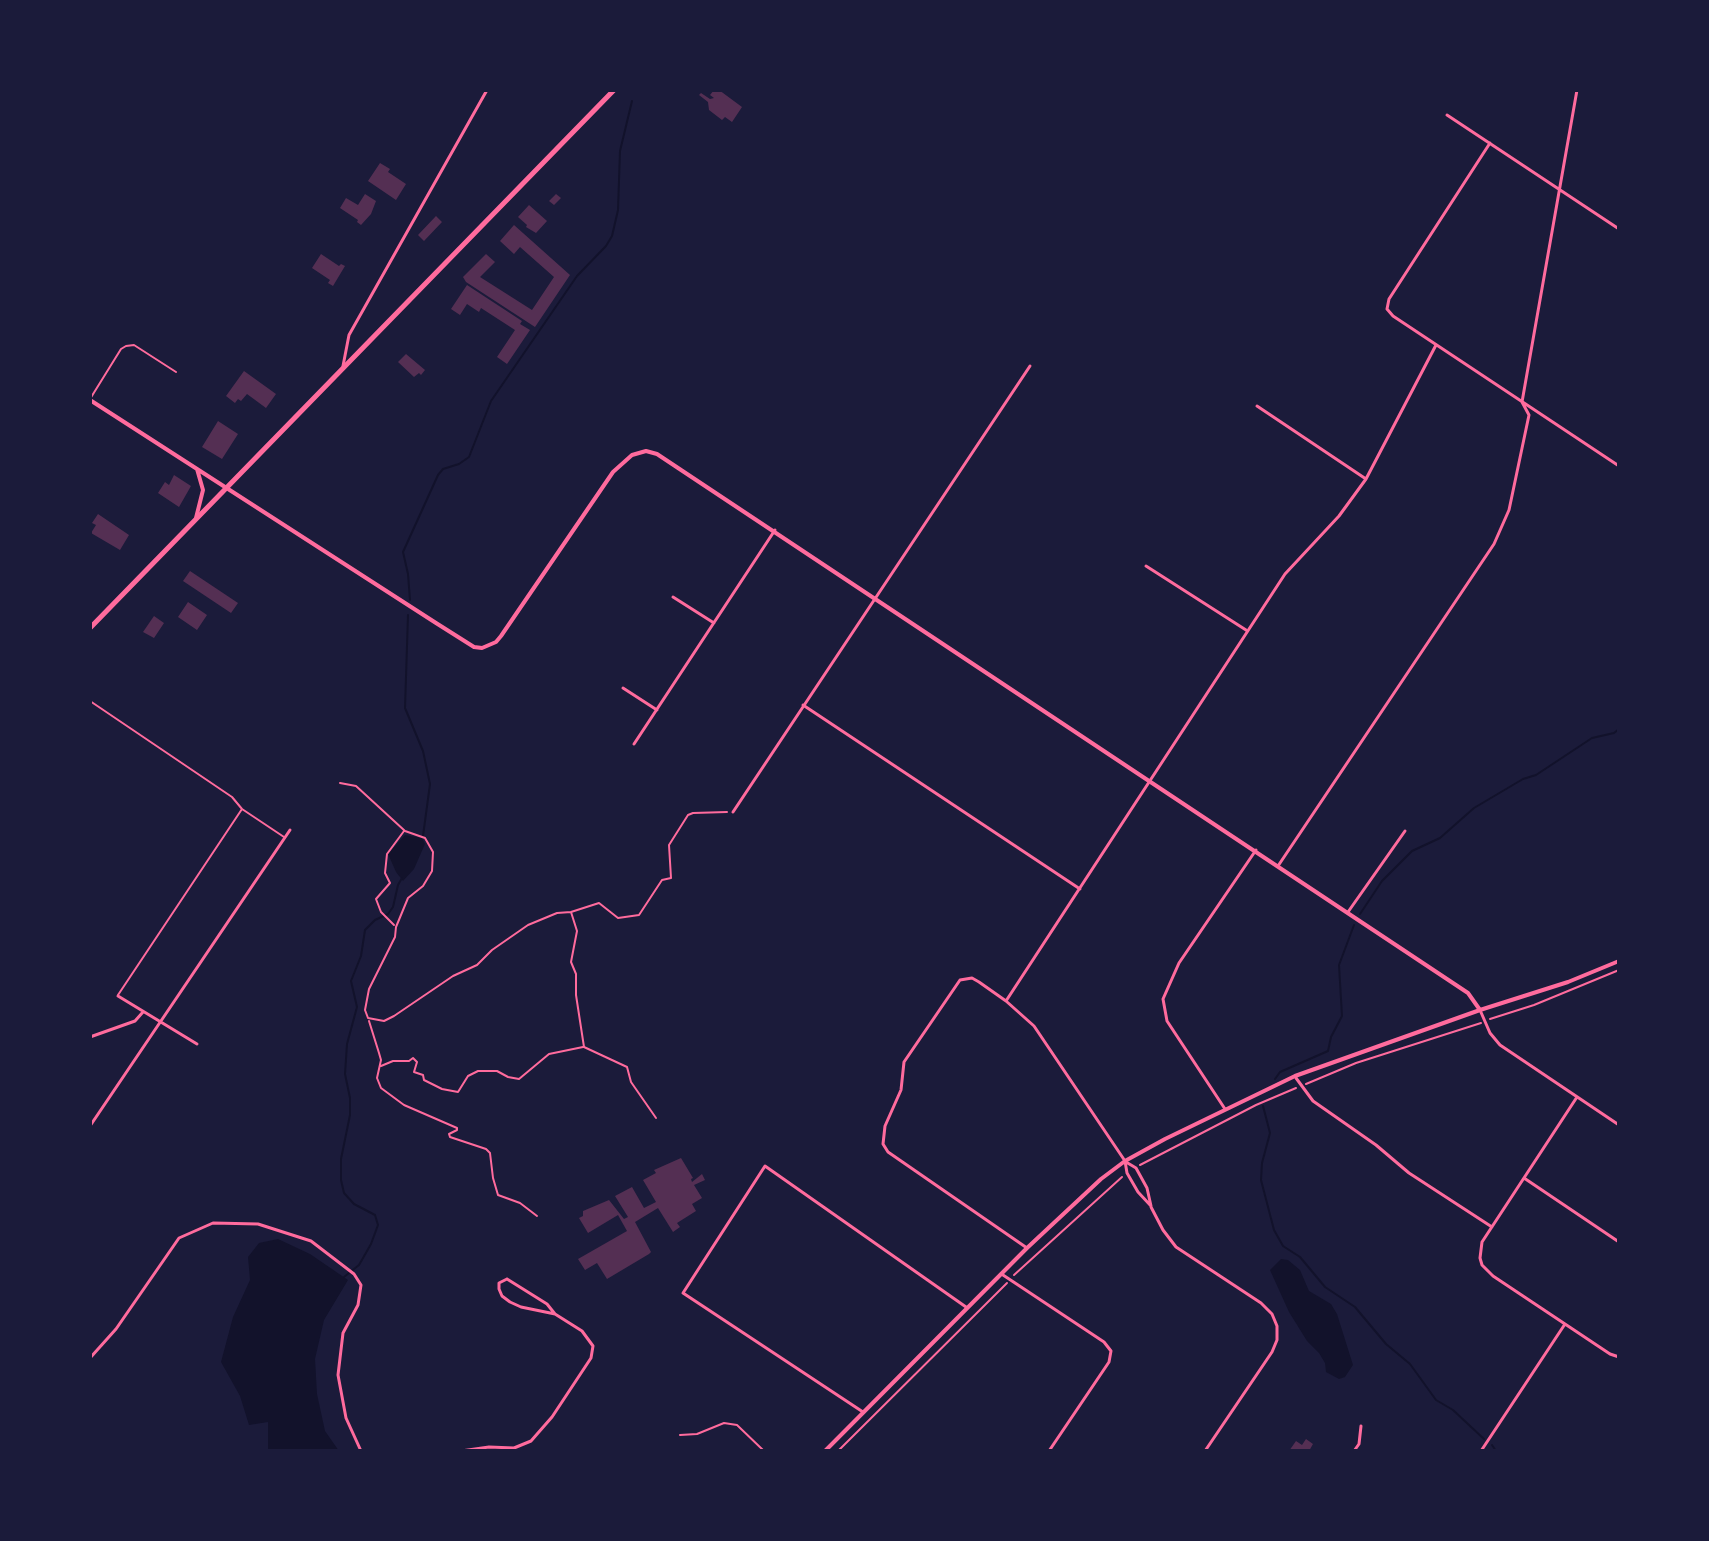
<!DOCTYPE html>
<style>
body{margin:0}
#map{position:relative;width:1709px;height:1541px;overflow:hidden;background:#1b1b3a;font-family:Lato,sans-serif}
canvas{display:block}
.frame{position:absolute;inset:0;border:92px solid #1b1b3a;pointer-events:none}
</style>
<div id="map">
<canvas width="1709" height="1541"></canvas>
<div class="frame"></div>
</div>
<script>
const ctx = document.querySelector('canvas').getContext('2d');
ctx.lineJoin = 'round';
function fill(path, color) {
  ctx.fillStyle = color;
  ctx.fill(path, 'evenodd');
}
function poly(rows) {
  const path = new Path2D();
  for (const r of rows) {
    path.moveTo(r[0], r[1]);
    for (let i = 2; i < r.length; i += 2) path.lineTo(r[i], r[i + 1]);
  }
  return path;
}
function strokePath(path, color, width, dash) {
  ctx.strokeStyle = color;
  ctx.lineWidth = width;
  ctx.lineCap = dash ? 'butt' : 'round';
  ctx.setLineDash(dash || []);
  ctx.stroke(path);
}
const water = poly([
 [405,835,422,838,425,844,414,869,403,881,396,872,388,854],
 [278,1239,310,1254,348,1280,324,1320,315,1359,317,1394,325,1431,339,1451,268,1451,268,1422,249,1425,240,1396,221,1362,233,1317,250,1280,248,1257,259,1243],
 [1281,1259,1288,1260,1300,1270,1309,1291,1331,1304,1337,1314,1353,1365,1345,1377,1339,1379,1326,1372,1325,1363,1319,1353,1307,1341,1289,1312,1270,1270]
]);
const stream = poly([
 [410,600,408,574,403,552,438,475,443,469,459,464,469,457,491,401,577,276,606,246,612,236,618,210,620,151,632,101],
 [408,615,405,708,423,751,430,784,423,836],
 [1360,914,1382,881,1412,851,1440,838,1474,808,1523,779,1536,775,1592,738,1614,733,1619,729],
 [1275,1079,1280,1072,1328,1051,1331,1037,1342,1016,1339,965,1354,925],
 [1263,1106,1270,1133,1262,1163,1261,1180,1274,1230,1283,1246,1300,1257,1325,1287,1355,1307,1386,1344,1410,1364,1436,1400,1453,1410,1484,1439],
 [344,1277,359,1265,371,1244,378,1225,375,1215,354,1204,344,1193,341,1180,341,1159,350,1115,350,1098,345,1074,347,1044,357,1007,351,981,361,956,365,930,375,920,388,914,393,907,398,885,402,878],
 [1492,1445,1496,1451]
]);
const building = poly([
 [714,90,719,90,742,107,732,122,725,117,722,120,709,110,708,102,699,95,701,93,710,99,714,98,710,95],
 [380,163,390,169,388,172,406,184,396,200,368,181],
 [365,194,376,201,371,214,361,225,357,222,358,220,340,208,346,198,358,205],
 [556,194,561,198,554,205,549,201],
 [529,205,547,221,536,233,526,227,527,225,518,217],
 [436,216,442,222,424,241,418,235],
 [514,225,570,275,535,327,466,282,463,277,486,254,495,262,480,277,532,310,554,277,520,247,514,254,500,241],
 [321,254,339,266,341,264,345,266,333,286,328,283,330,280,312,268],
 [467,285,522,321,520,324,530,330,507,364,497,357,515,330,481,308,479,312,467,304,460,315,451,309],
 [406,354,425,370,421,375,419,373,414,377,398,362],
 [244,371,276,394,266,408,247,394,241,401,238,399,235,403,226,396],
 [218,421,238,434,222,459,202,447],
 [174,475,191,486,179,507,158,493,165,482,169,485],
 [98,514,129,535,120,550,91,533,96,525,92,523],
 [190,571,238,603,231,613,183,581],
 [188,602,207,615,197,630,178,617],
 [154,616,164,623,154,638,143,632],
 [681,1158,693,1178,691,1179,692,1182,702,1174,705,1180,694,1185,702,1198,692,1204,696,1211,677,1223,680,1227,673,1232,658,1208,635,1222,651,1252,649,1254,607,1279,597,1263,585,1270,578,1259,627,1231,618,1215,588,1233,579,1218,583,1216,583,1211,609,1200,624,1219,628,1217,615,1196,632,1187,644,1208,656,1202,643,1180,656,1173,654,1170],
 [1306,1439,1313,1444,1309,1451,1289,1451,1296,1441,1302,1445]
]);
const path = poly([
 [340,783,356,786,405,831,425,838,433,852,432,871,423,886,408,898,396,927,395,937,369,989,365,1010,368,1018,384,1021,394,1016,453,976,477,965,492,950,528,925,557,913,571,912,577,931,571,962,576,974,576,995,584,1047,627,1067,631,1082,656,1118],
 [571,912,599,903,618,918,639,915,662,880,671,878,669,845,688,815,693,813,727,812],
 [394,925,381,912,376,899,390,883,385,873,387,854,404,831],
 [1490,1019,1534,1005,1619,970],
 [369,1021,379,1053,381,1060,377,1078,381,1088,404,1105,457,1128,457,1130,449,1134,450,1137,486,1149,490,1153,493,1178,498,1195,520,1203,537,1216],
 [381,1066,393,1061,409,1061,413,1058,417,1062,414,1072,423,1075,424,1080,442,1089,458,1092,468,1076,478,1071,497,1071,508,1077,519,1079,549,1054,583,1047],
 [1306,1084,1356,1063,1481,1023],
 [1140,1165,1256,1105,1296,1088],
 [1014,1275,1122,1177],
 [838,1451,1007,1283]
]);
const service = poly([
 [90,399,121,349,126,346,134,345,176,372],
 [90,701,232,797,242,809],
 [118,995,242,809,284,837],
 [680,1435,697,1434,724,1423,737,1425,764,1451]
]);
const minor = poly([
 [1447,115,1619,229],
 [1490,143,1389,299,1387,309,1393,316,1619,466],
 [343,366,349,335,487,90],
 [1257,406,1366,479],
 [1146,566,1246,630],
 [673,597,714,623],
 [623,688,657,710],
 [803,705,1080,889],
 [634,744,775,530],
 [733,812,1030,366],
 [1278,866,1494,544,1509,510,1529,415,1522,402,1577,90],
 [1348,912,1405,831],
 [118,996,197,1044],
 [1006,1001,1285,574,1339,516,1366,479,1436,345],
 [1480,1010,1490,1033,1500,1045,1619,1125],
 [90,1037,135,1021,143,1012],
 [1296,1078,1313,1101,1376,1145,1409,1173,1492,1227],
 [1577,1097,1482,1242,1480,1258,1482,1265,1493,1276,1610,1354,1619,1357],
 [1225,1109,1167,1021,1163,999,1179,963,1256,850],
 [90,1126,290,830],
 [1524,1178,1619,1242],
 [1151,1207,1163,1230,1176,1247,1261,1303,1272,1314,1277,1326,1277,1340,1272,1352,1205,1451],
 [1027,1248,888,1152,883,1144,885,1126,901,1090,904,1062,960,980,972,978,979,982,1006,1001,1034,1026,1125,1161,1127,1173,1138,1192,1151,1206,1147,1188,1136,1168,1126,1162],
 [1003,1275,1104,1342,1111,1351,1109,1362,1049,1451],
 [507,1279,547,1304,555,1314,521,1307,510,1302,502,1296,499,1289,499,1283,507,1279],
 [90,1358,116,1329,179,1238,213,1223,258,1224,311,1241,354,1274,361,1285,358,1305,343,1333,338,1375,346,1418,361,1451],
 [863,1412,683,1293,765,1166,966,1307],
 [461,1451,489,1447,514,1448,531,1441,552,1417,591,1358,593,1346,582,1331,555,1314],
 [1354,1451,1359,1444,1361,1426],
 [1481,1451,1565,1324]
]);
const tertiary = poly([
 [90,400,436,623,474,647,482,648,496,642,501,636,613,472,632,455,646,451,657,454,1468,993,1480,1010],
 [196,518,203,490,197,469],
 [825,1451,1027,1248,1101,1179,1125,1161,1165,1139,1295,1076,1480,1010,1568,982,1619,961]
]);
const primary = poly([
 [90,628,614,90]
]);
fill(water, '#12122b');
strokePath(stream, '#12122b', 2);
fill(building, '#542f53');
strokePath(path, '#ff6b9d', 2);
strokePath(service, '#ff6b9d', 2);
strokePath(minor, '#ff6b9d', 3);
strokePath(tertiary, '#ff6b9d', 4);
strokePath(primary, '#ff6b9d', 5);
</script>
